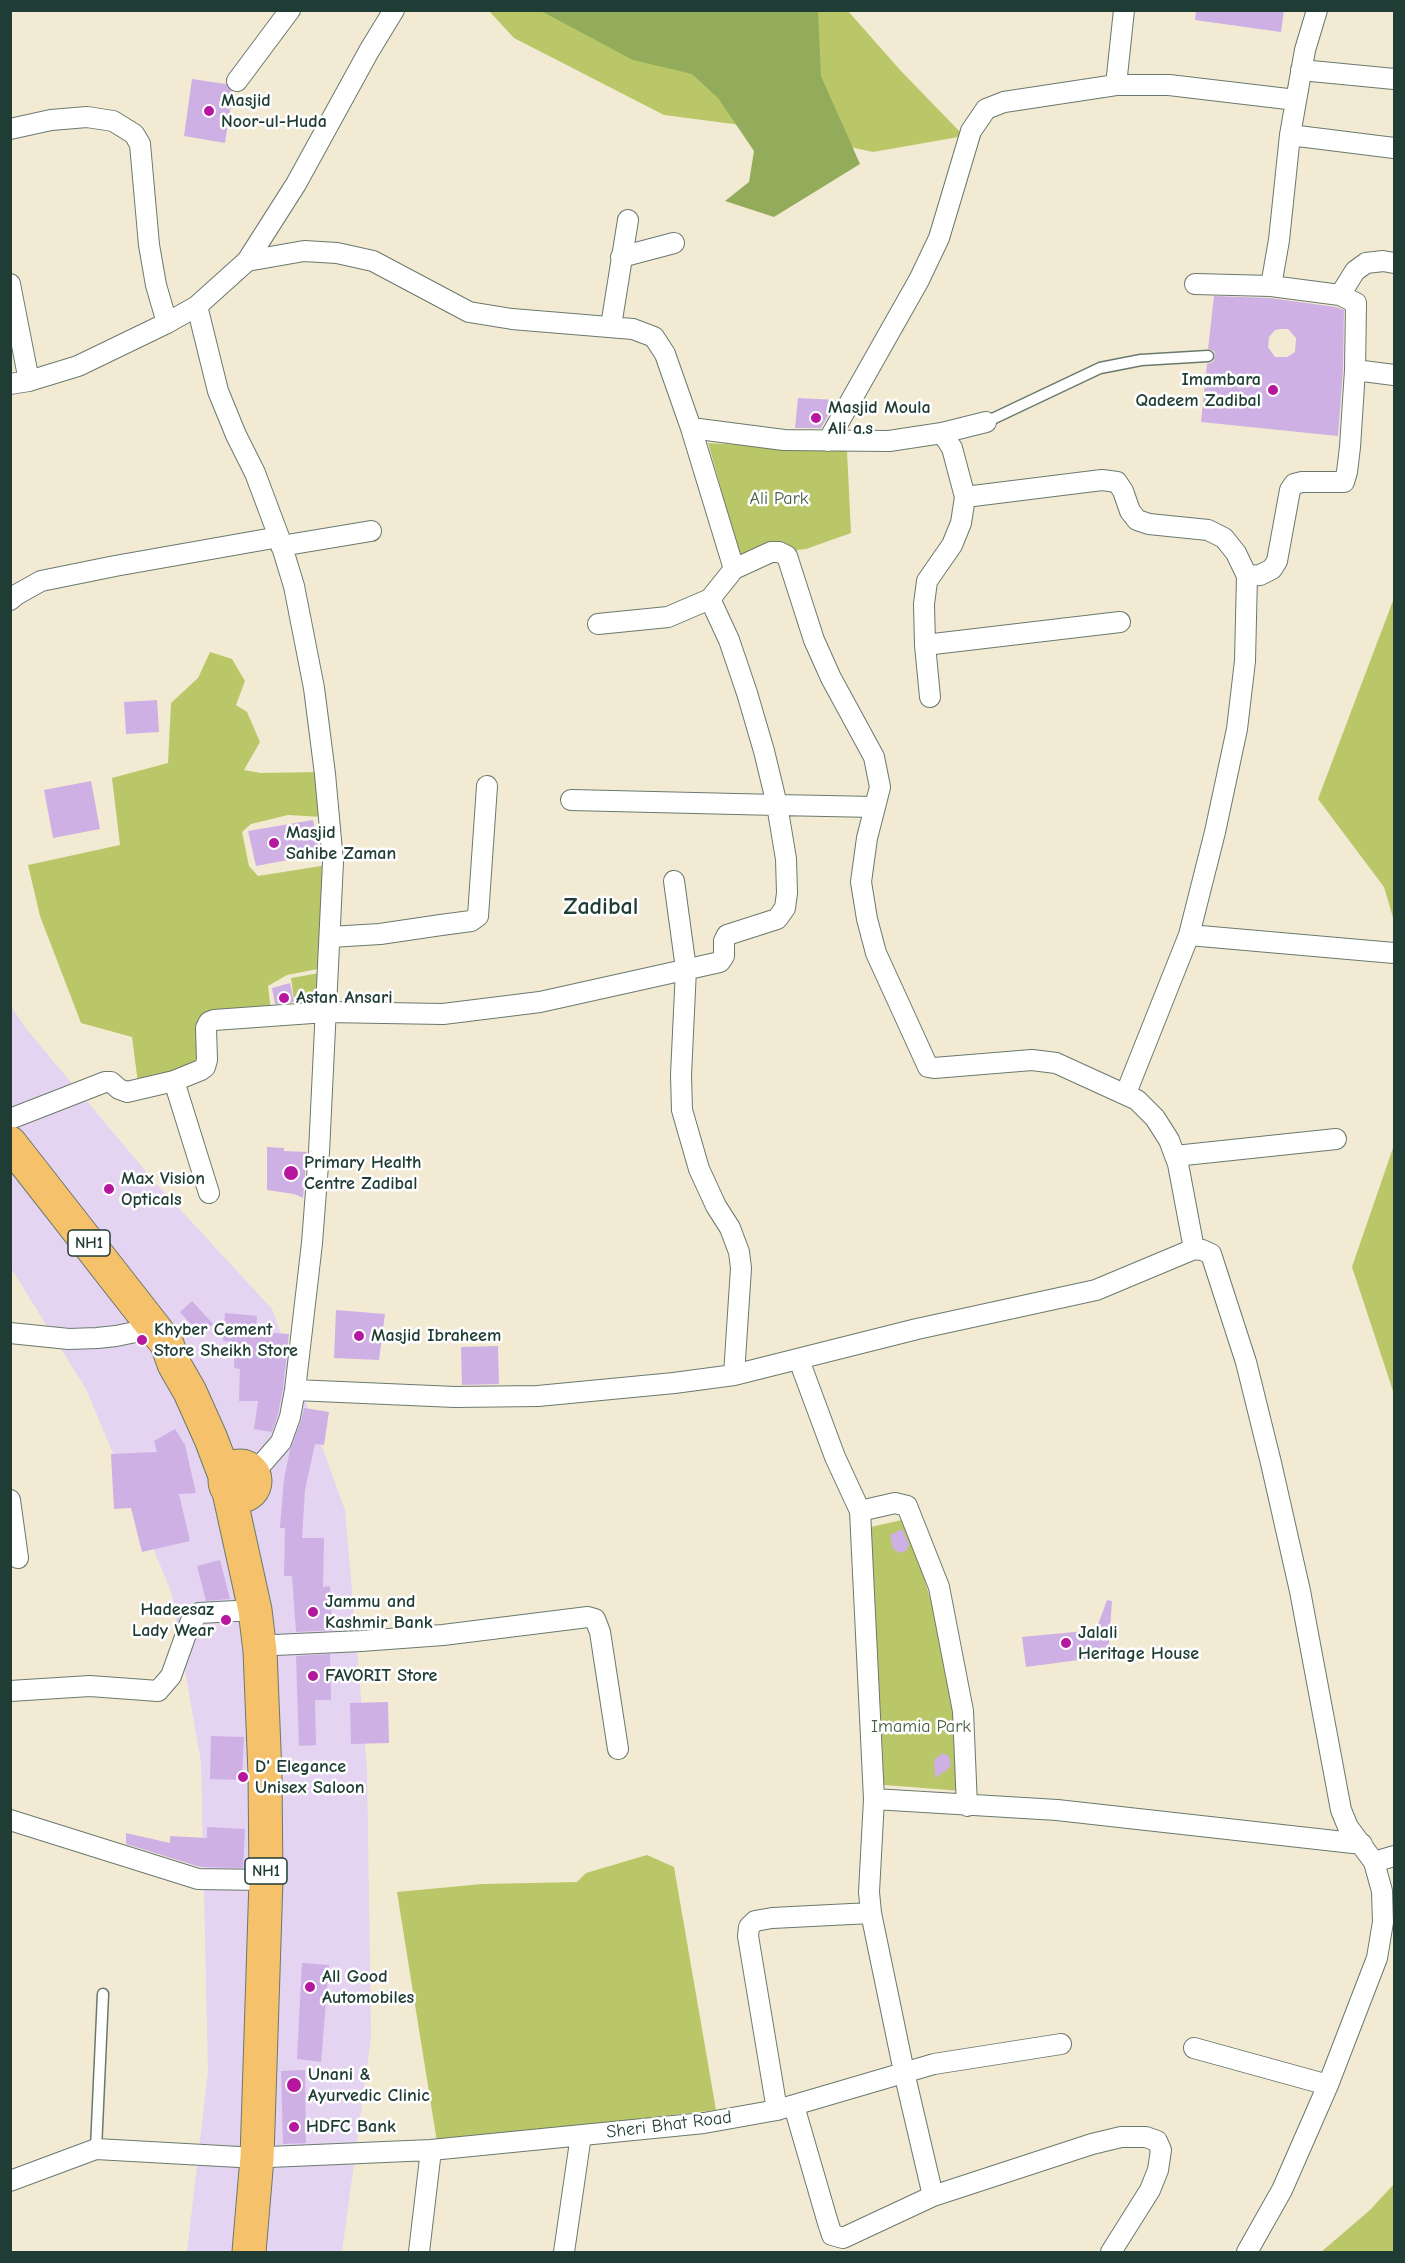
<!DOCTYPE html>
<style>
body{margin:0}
#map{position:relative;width:1405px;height:2263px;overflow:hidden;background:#f3ead4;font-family:"Comic Neue",sans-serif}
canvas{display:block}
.frame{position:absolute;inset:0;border:12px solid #1f3d34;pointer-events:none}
</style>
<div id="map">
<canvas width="1405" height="2263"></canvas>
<div class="frame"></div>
</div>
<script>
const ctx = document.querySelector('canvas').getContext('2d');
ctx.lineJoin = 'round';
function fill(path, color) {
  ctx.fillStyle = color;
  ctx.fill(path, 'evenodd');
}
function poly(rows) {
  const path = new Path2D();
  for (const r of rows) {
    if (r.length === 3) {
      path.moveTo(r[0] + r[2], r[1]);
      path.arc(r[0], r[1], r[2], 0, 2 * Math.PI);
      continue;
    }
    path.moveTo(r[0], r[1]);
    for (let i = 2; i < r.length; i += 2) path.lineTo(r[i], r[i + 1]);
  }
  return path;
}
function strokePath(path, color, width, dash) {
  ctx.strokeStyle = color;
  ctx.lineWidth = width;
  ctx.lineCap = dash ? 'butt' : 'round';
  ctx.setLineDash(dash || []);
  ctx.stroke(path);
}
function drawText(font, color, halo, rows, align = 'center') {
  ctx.font = font + ' "Comic Neue",sans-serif';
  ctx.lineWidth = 5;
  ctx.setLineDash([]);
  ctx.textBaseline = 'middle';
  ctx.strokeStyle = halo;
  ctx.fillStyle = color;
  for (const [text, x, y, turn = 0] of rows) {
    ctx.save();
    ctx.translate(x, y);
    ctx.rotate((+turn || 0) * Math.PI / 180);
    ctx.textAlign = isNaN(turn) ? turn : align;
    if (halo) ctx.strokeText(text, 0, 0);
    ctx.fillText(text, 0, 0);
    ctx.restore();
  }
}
const built = poly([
 [10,1005,28,1031,153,1180,272,1309,345,1510,367,1768,371,2037,342,2252,187,2252,208,2071,201,1762,171,1591,86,1389,11,1268]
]);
const green = poly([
 [489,11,848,11,901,71,964,136,873,152,764,128,664,115,514,38],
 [708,443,847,451,851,533,806,549,740,556],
 [1394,598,1394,921,1384,887,1318,799],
 [210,652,232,659,245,681,236,705,247,712,260,742,244,770,261,773,316,772,322,817,288,815,251,824,242,832,249,866,258,876,327,865,323,968,287,975,268,986,271,1011,216,1013,198,1067,138,1083,132,1037,81,1023,40,916,28,865,120,845,112,778,168,763,171,703,198,678],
 [325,972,324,1010,295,1008,291,978],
 [1394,1145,1394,1394,1352,1267],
 [906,1519,945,1647,959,1711,962,1791,884,1785,871,1527],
 [647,1855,674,1867,716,2110,437,2142,397,1892,482,1884,577,1882,586,1873],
 [1394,2184,1394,2252,1321,2252,1370,2210]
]);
const forest = poly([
 [541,11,818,11,821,76,860,164,774,217,725,201,749,182,754,151,718,98,692,74,633,60]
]);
const building = poly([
 [1196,10,1284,10,1281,32,1195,20],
 [192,79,226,84,233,92,225,143,184,136],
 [1214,296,1270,298,1336,307,1344,310,1343,370,1338,436,1201,422,1207,364,1213,362,1215,356,1214,351,1208,349],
 [1280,329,1288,329,1296,338,1295,352,1287,357,1275,357,1268,347,1269,337,1275,330],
 [798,398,837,400,821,428,795,428],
 [157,700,159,732,126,734,124,702],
 [91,781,100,829,53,838,44,790],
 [313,820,320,854,256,866,248,831],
 [290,983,294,1002,275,1004,272,988],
 [267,1147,284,1148,284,1151,307,1152,303,1198,294,1194,267,1190],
 [192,1301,213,1324,201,1335,180,1312],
 [336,1310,385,1314,379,1360,334,1358],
 [225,1313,257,1316,256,1332,289,1334,283,1388,278,1414,272,1432,254,1429,258,1401,239,1401,240,1369,234,1368,235,1342,223,1341],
 [498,1346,499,1384,462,1385,461,1347],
 [304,1408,329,1412,324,1445,315,1444,305,1490,302,1538,324,1538,323,1587,330,1586,332,1630,296,1632,292,1576,284,1576,285,1528,280,1528,284,1479,290,1450,301,1421],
 [175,1429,185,1445,196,1493,179,1494,190,1541,142,1552,131,1508,114,1509,111,1454,157,1452,154,1441],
 [902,1529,909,1544,907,1550,900,1553,893,1549,890,1535],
 [220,1560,230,1599,206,1601,197,1566],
 [1107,1600,1112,1601,1108,1656,1026,1667,1022,1637,1096,1630],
 [330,1654,331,1700,315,1700,316,1745,299,1746,296,1656],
 [388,1702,389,1743,351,1744,350,1703],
 [211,1736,244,1737,242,1780,210,1779],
 [943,1753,949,1756,951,1765,948,1769,935,1778,934,1760],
 [207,1827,245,1829,243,1868,200,1867,126,1844,126,1833,170,1843,170,1836,207,1838],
 [302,1963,329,1965,321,2062,297,2059],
 [305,2070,306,2143,283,2144,281,2071]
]);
const lane = poly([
 [986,422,1100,368,1141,360,1208,356],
 [96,2149,103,1994]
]);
const street = poly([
 [1301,70,1394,79],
 [237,81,290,10],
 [1116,85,1124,10],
 [10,129,51,120,87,117,113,121,134,134,140,144,149,245,156,285,167,323],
 [1290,135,1394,148],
 [621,257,674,243],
 [247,261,304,251,337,253,373,261,469,312,512,319,633,329,654,337,665,354,691,428,734,569],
 [10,284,29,381],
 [1195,284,1271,286,1340,295,1356,303,1355,370,1350,447,1347,472,1344,482,1302,482,1294,484,1290,490,1277,561,1272,569,1260,575,1247,576],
 [1271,286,1279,240,1290,135,1305,50,1317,10],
 [1340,295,1355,271,1366,263,1383,261,1394,263],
 [197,306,218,391,236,435,255,473,279,537,294,586,314,688,325,774,333,862,319,1152,312,1243,295,1390,290,1417,281,1442,253,1474],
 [611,326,628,220],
 [1355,370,1394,375],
 [10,384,29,381,78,366,167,323,197,306,247,261,296,184,369,51,394,10],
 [691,428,784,440,889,441,942,433,986,422],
 [828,441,919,280,939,238,971,131,986,109,1004,102,1116,85,1169,85,1296,100],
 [965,497,1102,480,1117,482,1123,491,1130,511,1137,520,1149,524,1208,530,1224,538,1236,553,1247,576,1245,661,1237,729,1215,832,1189,935,1126,1093],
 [281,546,371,531],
 [10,600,16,595,41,581,115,566,279,537],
 [925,645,1120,622],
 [930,697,925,645,924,604,927,581,952,545,961,523,965,497,952,448,942,433],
 [571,800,777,805,764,751,747,693,729,640,710,599],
 [875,807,867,838,861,882,867,919,876,953,928,1067,934,1068,1032,1060,1056,1063,1137,1100,1155,1118,1169,1140,1178,1164,1194,1249],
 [674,881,686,969,681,1075,682,1110,699,1169,716,1206,730,1228,739,1252,741,1268,734,1375],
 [1189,935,1394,953],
 [330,937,380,934,441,925,471,921,478,916,487,786],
 [174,1081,209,1193],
 [10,1119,105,1082,111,1082,119,1089,127,1092,174,1081,201,1070,205,1067,207,1060,206,1028,209,1022,214,1020,326,1012,443,1014,540,1002,720,962,724,956,724,941,727,935,777,919,785,908,787,893,786,859,777,805,875,807,880,787,874,757,831,678,814,640,787,556,779,552,771,552,734,569,710,599,668,617,598,624],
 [1175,1156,1336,1139],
 [10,1333,69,1339,97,1338,116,1336,155,1328],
 [799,1360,835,1457,860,1511,874,1799,869,1892,871,1913,904,2072,933,2196],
 [295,1390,455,1397,538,1396,674,1383,734,1375,917,1329,1096,1290,1194,1249,1202,1250,1211,1254,1246,1362,1271,1463,1300,1591,1341,1810,1348,1827,1374,1862,1382,1891,1383,1922,1377,1958,1328,2085,1282,2190,1247,2252],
 [10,1500,18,1558],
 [860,1511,895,1503,907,1506,939,1587,963,1711,967,1806],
 [275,1645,361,1641,443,1635,588,1617,595,1619,600,1632,618,1749],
 [10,1691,90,1686,158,1691,171,1676,190,1623,199,1613,255,1610],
 [874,1799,1057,1810,1362,1844],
 [10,1820,198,1879,266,1880],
 [1374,1862,1394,1856],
 [1194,2048,1328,2085],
 [794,2106,828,2223,832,2235,843,2238,933,2196,1092,2144,1121,2137,1146,2137,1157,2141,1161,2150,1158,2170,1150,2190,1111,2252],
 [777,2110,748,1936,749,1927,755,1921,772,1918,871,1913],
 [269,2157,431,2150,704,2123,777,2110,934,2064,1061,2044],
 [10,2181,96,2149,257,2158],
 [419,2252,431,2150],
 [564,2252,581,2135]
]);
const highway = poly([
 [10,1143,167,1344,174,1364,190,1392,211,1439,225,1476],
 [240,1481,15],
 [229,1492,255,1610,260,1651,265,1774,266,1880,257,2158,249,2252]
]);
const markers = [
 [209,111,6,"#b5179e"],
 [1273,390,6,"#b5179e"],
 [816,418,6,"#b5179e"],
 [274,843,6,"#b5179e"],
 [284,998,6,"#b5179e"],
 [291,1173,8,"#b5179e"],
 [109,1189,6,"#b5179e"],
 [359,1336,6,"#b5179e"],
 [142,1340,6,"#b5179e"],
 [313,1612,6,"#b5179e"],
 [226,1620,6,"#b5179e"],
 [1066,1643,6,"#b5179e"],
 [313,1676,6,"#b5179e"],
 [243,1777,6,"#b5179e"],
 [310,1987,6,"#b5179e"],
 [294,2085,8,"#b5179e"],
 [294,2127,6,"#b5179e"]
];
const shields = [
 [89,1243,42],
 [266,1871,42]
];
const shieldNames = [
 ["NH1",89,1243],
 ["NH1",266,1871]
];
const poiNames = [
 ["Masjid",221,101],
 ["Noor-ul-Huda",221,122],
 ["Imambara",1261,380,"right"],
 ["Qadeem Zadibal",1261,401,"right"],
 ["Masjid Moula",828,408],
 ["Ali a.s",828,429],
 ["Masjid",286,833],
 ["Sahibe Zaman",286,854],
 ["Astan Ansari",296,998],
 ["Primary Health",304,1163],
 ["Centre Zadibal",304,1184],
 ["Max Vision",121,1179],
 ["Opticals",121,1200],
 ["Khyber Cement",154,1330],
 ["Store Sheikh Store",154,1351],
 ["Masjid Ibraheem",371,1336],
 ["Jammu and",325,1602],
 ["Kashmir Bank",325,1623],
 ["Hadeesaz",214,1610,"right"],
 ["Lady Wear",214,1631,"right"],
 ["Jalali",1078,1633],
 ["Heritage House",1078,1654],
 ["FAVORIT Store",325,1676],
 ["D' Elegance",255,1767],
 ["Unisex Saloon",255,1788],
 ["All Good",322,1977],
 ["Automobiles",322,1998],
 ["Unani &",308,2075],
 ["Ayurvedic Clinic",308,2096],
 ["HDFC Bank",306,2127]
];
const parkNames = [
 ["Ali Park",779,499],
 ["Imamia Park",921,1727]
];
const streetNames = [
 ["Sheri Bhat Road",669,2125,-7]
];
const districtNames = [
 ["Zadibal",601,907]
];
fill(built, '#e4d3f1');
fill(green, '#bac768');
fill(forest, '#93ac5c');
fill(building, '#ceb0e4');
strokePath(lane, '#697a6c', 13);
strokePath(street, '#697a6c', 22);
strokePath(highway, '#697a6c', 35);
strokePath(lane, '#fff', 10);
strokePath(street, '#fff', 20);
strokePath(highway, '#f5c16b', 33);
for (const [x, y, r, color] of markers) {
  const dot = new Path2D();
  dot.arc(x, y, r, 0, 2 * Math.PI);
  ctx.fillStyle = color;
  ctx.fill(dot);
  strokePath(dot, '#fff', 2);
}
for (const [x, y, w] of shields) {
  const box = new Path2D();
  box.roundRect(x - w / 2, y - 13, w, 26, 4.5);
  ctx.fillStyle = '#fff';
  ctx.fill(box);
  strokePath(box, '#1f3d34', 1.5);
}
drawText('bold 16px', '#1f3d34', null, shieldNames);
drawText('bold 18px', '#1f3d34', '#fff', poiNames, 'left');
drawText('18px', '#466041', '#fff', parkNames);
drawText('18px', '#1f3d34', '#fff', streetNames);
drawText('bold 24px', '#1f3d34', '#fff', districtNames);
</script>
